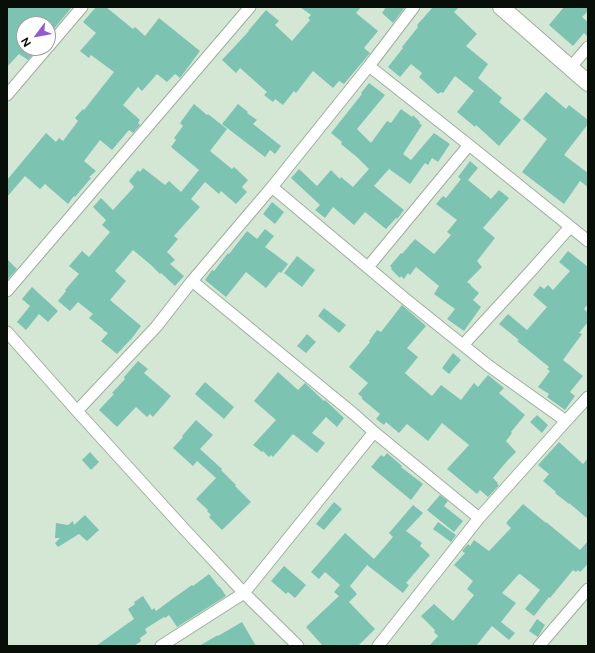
<!DOCTYPE html>
<style>
body{margin:0}
#map{position:relative;width:595px;height:653px;overflow:hidden;background:#d4e7d5;font-family:Figtree,sans-serif}
canvas{display:block}
.frame{position:absolute;inset:0;border:8px solid #080e08;pointer-events:none}
.north{position:absolute;left:16px;top:16px;width:40px;height:40px;box-sizing:border-box;background:#fff;border:1px solid #9c9f9c;border-radius:50%;rotate:238deg;font-size:11px;font-weight:700;line-height:16px;text-align:center;color:#080e08}
.north::after{content:'';display:block;margin:auto;width:14px;height:18px;background:#905bd4;clip-path:polygon(50% 0,100% 100%,50% 72%,0 100%)}
</style>
<div id="map">
<canvas width="595" height="653"></canvas>
<div class="frame"></div>
<div class="north">N</div>
</div>
<script>
const ctx = document.querySelector('canvas').getContext('2d');
ctx.lineJoin = 'round';
function fill(path, color) {
  ctx.fillStyle = color;
  ctx.fill(path, 'evenodd');
}
function poly(rows) {
  const path = new Path2D();
  for (const r of rows) {
    path.moveTo(r[0], r[1]);
    for (let i = 2; i < r.length; i += 2) path.lineTo(r[i], r[i + 1]);
  }
  return path;
}
function strokePath(path, color, width, dash) {
  ctx.strokeStyle = color;
  ctx.lineWidth = width;
  ctx.lineCap = dash ? 'butt' : 'round';
  ctx.setLineDash(dash || []);
  ctx.stroke(path);
}
const building = poly([
 [7,7,72,7,48,36,48,24,24,24,24,48,38,48,28,60,19,54,7,67],
 [96,7,106,7,133,29,135,27,145,36,159,18,200,51,180,78,175,74,167,82,157,74,142,91,138,87,123,105,140,120,138,123,140,125,133,133,129,130,112,150,100,140,84,161,96,171,89,177,91,178,75,197,74,196,68,204,45,184,40,189,25,176,7,197,7,180,46,133,56,142,59,138,63,141,78,121,75,118,83,109,84,110,114,72,91,55,89,58,80,51,96,33,83,22],
 [300,7,361,7,356,13,378,31,364,48,370,53,344,84,339,81,333,88,313,71,296,93,294,91,283,105,275,99,273,102,264,95,267,92,240,68,236,73,222,60,249,31,248,31,266,10,279,21,275,25,292,41,310,20,308,18,311,15],
 [386,7,405,7,393,23,382,13],
 [433,7,459,7,454,12,477,34,466,46,488,64,478,78,502,98,499,102,521,120,499,146,476,125,475,127,457,112,474,91,455,76,443,93,441,92,438,94,419,77,422,73,411,64,400,77,388,67,403,48,402,47,418,27,417,25],
 [564,7,588,7,588,11,582,17,588,22,588,37,584,33,573,46,549,25],
 [369,83,385,95,357,129,371,143,387,121,391,123,401,109,412,117,413,115,420,122,419,123,422,125,403,154,411,160,434,133,450,144,438,162,432,158,428,165,425,163,410,184,389,169,374,186,404,210,397,219,396,218,386,229,365,212,354,225,333,207,325,218,315,210,320,205,291,178,299,169,317,186,331,170,340,179,341,177,353,187,369,169,358,158,341,144,342,142,331,133,362,94,361,93],
 [546,92,566,109,569,105,588,120,588,124,564,155,588,173,588,187,580,181,564,204,522,172,547,139,523,119],
 [194,104,207,115,208,114,227,129,210,151,232,169,234,167,248,180,242,187,247,192,236,204,221,191,219,194,205,182,191,199,200,207,174,236,178,239,167,252,175,260,170,264,184,276,175,286,161,273,160,274,151,265,133,250,115,271,126,281,110,300,141,326,132,338,117,354,101,341,108,333,103,330,103,329,89,318,93,314,78,302,70,311,58,301,66,291,65,290,79,274,69,266,82,251,89,257,110,232,102,225,106,220,93,207,101,198,113,210,134,187,129,181,138,170,140,172,143,168,165,185,169,181,181,192,199,170,171,147,176,140,174,138,183,126,180,123],
 [238,104,248,112,247,113,257,120,253,124,281,146,275,154,270,150,265,157,222,124],
 [470,161,478,168,468,180,491,199,499,190,509,198,483,228,495,238,477,261,482,267,467,282,471,285,471,286,479,293,473,300,481,307,464,331,447,319,455,309,434,294,439,286,416,267,410,275,408,273,404,279,401,276,400,278,391,269,392,268,390,266,401,253,402,254,415,239,434,254,451,235,447,232,457,220,436,204,443,196,446,198,461,179,458,177],
 [272,202,284,212,275,224,263,214],
 [265,229,274,236,265,247,288,264,281,273,279,272,266,288,246,272,226,297,205,280,212,270,214,271,228,253,229,254,247,231,257,239],
 [568,251,588,267,588,304,584,309,588,313,588,322,579,333,582,334,563,360,583,376,570,392,575,396,565,410,547,397,549,394,538,387,550,371,547,369,549,367,517,341,519,340,499,324,508,314,527,330,547,307,533,295,540,286,544,289,548,285,553,290,570,271,559,262],
 [297,256,315,270,302,287,284,273],
 [7,259,17,269,7,280],
 [32,287,58,311,48,322,39,314,26,330,17,322,30,306,22,299],
 [402,305,426,326,407,348,418,357,405,373,407,375,432,396,441,385,461,400,474,383,478,387,488,375,504,388,499,393,525,415,511,432,512,433,506,441,516,452,507,461,493,478,498,483,497,484,499,485,488,497,480,490,477,494,447,469,469,445,442,423,428,441,407,424,399,433,386,422,384,425,376,419,380,414,362,399,362,397,358,394,368,383,349,367,370,342,369,341,377,330,381,332],
 [324,308,346,325,339,333,318,316],
 [307,334,316,342,306,353,297,346],
 [453,353,461,360,449,374,442,368],
 [138,361,148,369,144,373,171,396,153,417,150,414,147,417,136,407,117,427,99,410,114,394,112,393,125,379,124,377],
 [278,372,298,390,305,383,324,401,325,400,344,418,337,427,326,417,312,433,325,443,317,453,293,434,273,457,271,455,269,457,263,451,262,452,253,445,276,420,254,401],
 [205,382,234,407,224,419,195,394],
 [537,415,548,425,542,433,530,422],
 [196,420,213,435,200,449,222,469,221,470,236,485,235,486,251,502,222,530,209,517,211,515,207,511,208,510,196,499,216,478,197,461,193,466,173,448,183,437,182,436],
 [559,442,583,464,588,458,588,519,569,503,569,504,555,493,556,492,543,481,549,474,538,465],
 [90,452,99,462,91,470,82,460],
 [387,453,402,466,401,467,423,484,411,500,371,467,381,455,384,457],
 [440,495,448,501,444,506,463,521,454,532,427,510],
 [334,502,342,509,324,530,316,524],
 [523,504,546,523,546,522,580,550,588,541,588,564,580,572,578,570,576,572,573,570,550,598,549,597,534,616,525,609,540,590,520,574,518,575,502,593,516,603,501,622,515,633,509,640,492,626,476,646,429,646,438,636,434,632,435,630,421,616,434,604,453,621,474,595,467,589,473,581,454,565,465,553,462,551,468,544,470,546,474,540,489,551,511,528,506,523],
 [413,505,423,513,406,531,422,543,420,546,430,555,406,583,409,585,403,593,367,565,350,586,357,594,349,602,375,629,358,646,323,646,306,627,339,596,334,592,340,585,325,572,319,579,311,572,345,533,374,559,393,537,389,533],
 [85,515,99,530,87,541,79,534,58,547,55,543,60,538,55,538,56,523,68,525,73,521,74,525],
 [438,522,456,535,451,542,433,529],
 [284,566,306,585,295,598,288,592,286,594,271,581],
 [209,574,219,587,220,587,226,596,177,627,169,615,165,618,164,617,145,629,147,633,140,638,141,641,134,646,96,646,134,619,128,609,135,604,134,602,143,596,152,610,154,608,156,611,175,597,192,585,193,586],
 [537,619,545,625,538,637,529,631],
 [242,622,256,646,199,646,218,635,218,636]
]);
const street = poly([
 [48,47,82,7],
 [369,66,469,145,588,241],
 [570,68,588,47],
 [7,95,47,48],
 [272,187,403,297,489,366,566,421],
 [368,267,469,145],
 [192,281,355,415,374,432,479,518],
 [7,291,250,7],
 [7,332,77,411,186,531,244,593,298,646],
 [463,345,530,272,570,227],
 [77,411,156,327,192,281,272,187,369,66,414,7],
 [161,646,244,593,374,432],
 [378,646,479,518,566,421,588,397],
 [539,646,588,589]
]);
const secondary = poly([
 [501,7,588,83]
]);
fill(building, '#7dc3b2');
strokePath(street, '#9dae9d', 13);
strokePath(secondary, '#9dae9d', 18);
strokePath(street, '#fff', 11);
strokePath(secondary, '#fff', 16);
</script>
